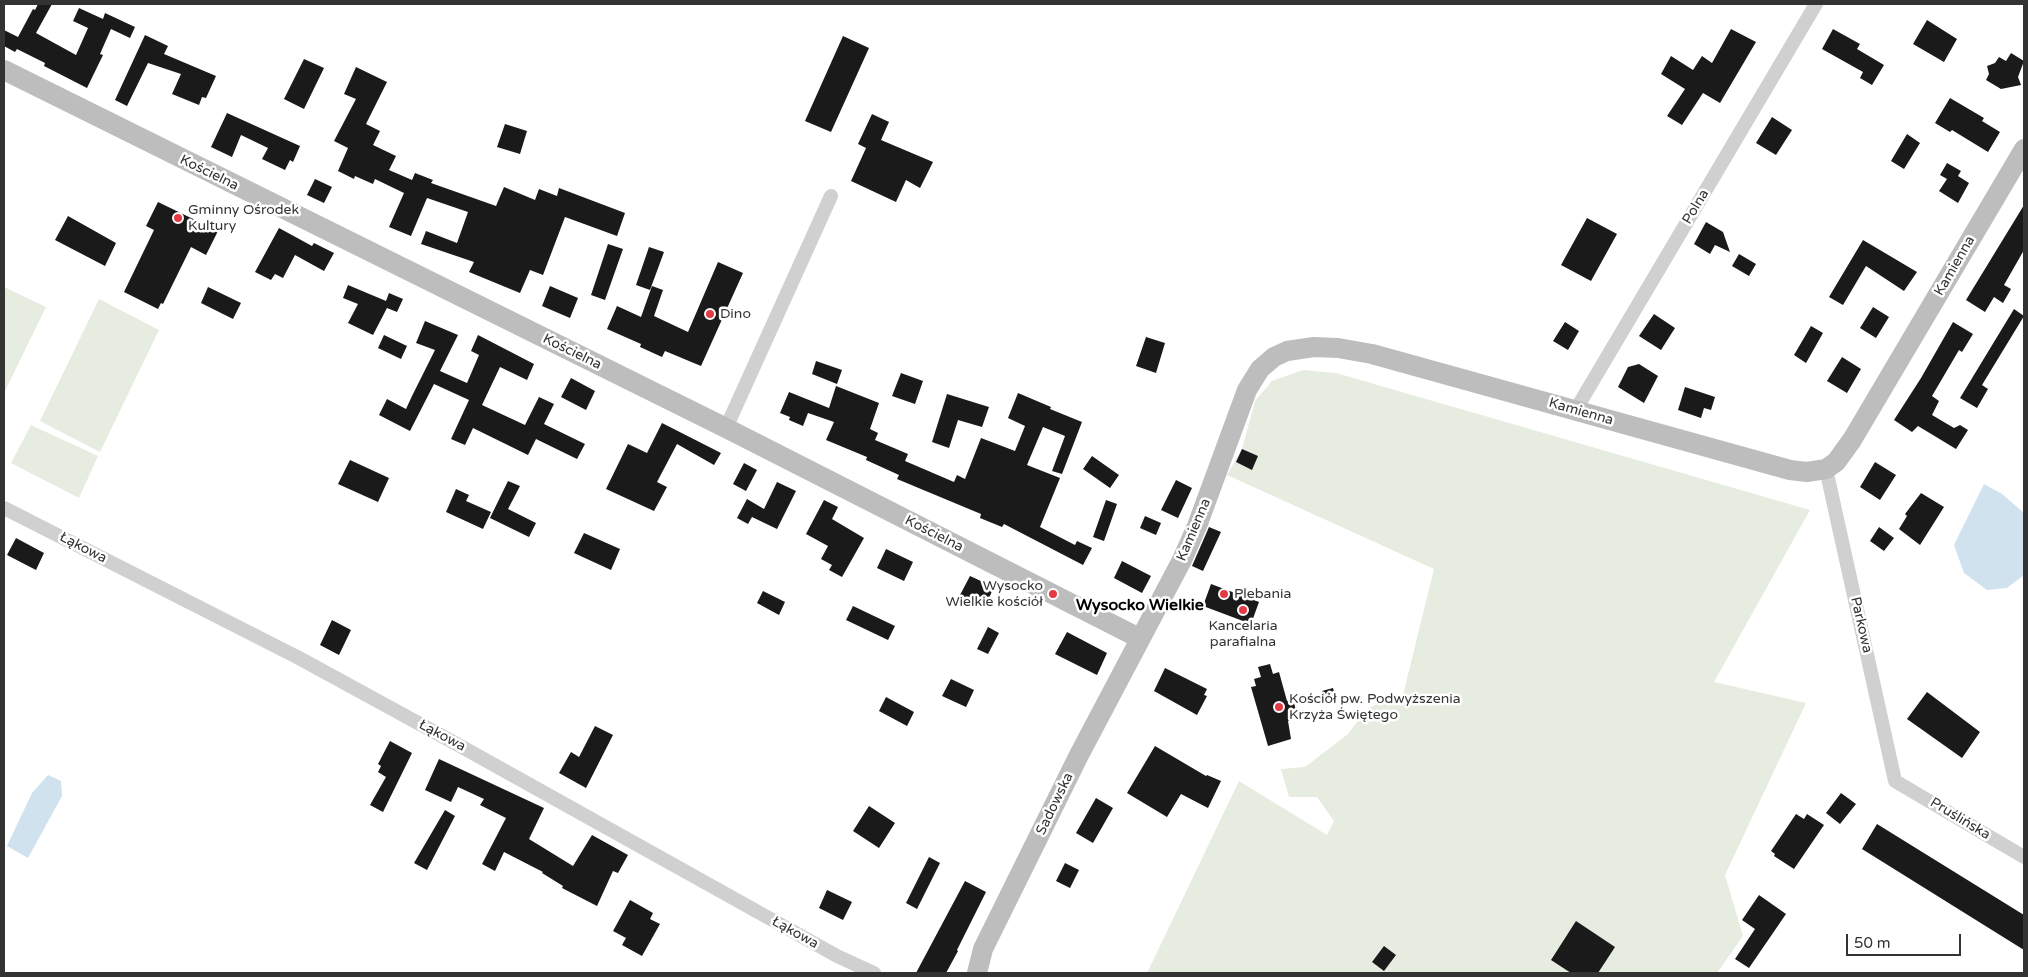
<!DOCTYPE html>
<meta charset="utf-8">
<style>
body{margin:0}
#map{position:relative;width:2028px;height:977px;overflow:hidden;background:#fff;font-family:"Varela Round",sans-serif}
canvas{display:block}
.frame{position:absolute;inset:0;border:5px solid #333;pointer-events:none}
.scale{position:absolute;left:1846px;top:934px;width:115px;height:22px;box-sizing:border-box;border:2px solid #333;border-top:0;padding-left:6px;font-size:15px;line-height:18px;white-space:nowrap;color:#333;-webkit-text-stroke:4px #fff;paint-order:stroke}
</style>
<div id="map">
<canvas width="2028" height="977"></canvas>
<div class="frame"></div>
<div class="scale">50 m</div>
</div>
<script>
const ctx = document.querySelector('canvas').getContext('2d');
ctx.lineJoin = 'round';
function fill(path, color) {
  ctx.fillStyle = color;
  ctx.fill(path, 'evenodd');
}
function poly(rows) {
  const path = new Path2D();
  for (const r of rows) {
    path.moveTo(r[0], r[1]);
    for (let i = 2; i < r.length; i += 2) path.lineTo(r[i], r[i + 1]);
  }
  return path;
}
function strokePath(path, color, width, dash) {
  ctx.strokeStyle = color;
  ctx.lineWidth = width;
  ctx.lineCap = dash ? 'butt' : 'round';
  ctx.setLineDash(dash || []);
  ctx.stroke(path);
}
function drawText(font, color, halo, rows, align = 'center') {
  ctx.font = font + ' "Varela Round",sans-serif';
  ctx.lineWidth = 5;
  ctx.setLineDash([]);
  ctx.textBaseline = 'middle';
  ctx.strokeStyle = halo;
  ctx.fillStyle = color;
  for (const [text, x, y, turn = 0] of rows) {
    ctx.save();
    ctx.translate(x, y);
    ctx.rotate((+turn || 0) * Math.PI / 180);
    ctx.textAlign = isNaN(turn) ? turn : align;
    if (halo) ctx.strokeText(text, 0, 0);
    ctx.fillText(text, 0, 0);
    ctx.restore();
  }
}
const green = poly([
 [4,287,46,307,4,393],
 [99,299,159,330,100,452,40,421],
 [1303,370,1336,373,1810,510,1714,682,1806,703,1725,875,1743,936,1717,973,1147,973,1239,781,1327,835,1334,821,1317,797,1289,797,1281,769,1305,767,1348,734,1365,711,1380,702,1403,695,1434,569,1227,475,1242,449,1255,401,1272,381],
 [31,425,98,456,79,498,11,463]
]);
const water = poly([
 [1984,484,2002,494,2024,513,2024,575,2007,588,1987,590,1964,573,1954,545],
 [48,775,61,781,62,796,28,858,7,846,32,793]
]);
const building = poly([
 [38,4,52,4,36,33,76,55,88,28,73,21,79,8,103,19,105,13,135,27,130,38,111,29,100,54,103,55,87,88,44,66,45,63,17,49,15,52,4,46,4,30,18,37,33,9,35,10],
 [1927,20,1957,39,1944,62,1913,44],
 [1731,29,1756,42,1720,103,1703,93,1682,125,1667,116,1685,89,1661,74,1671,56,1693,70,1702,56,1712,63],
 [1833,29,1860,44,1857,49,1884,65,1872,85,1860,78,1863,72,1822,49],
 [145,35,168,46,164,54,216,76,206,98,202,97,199,105,172,94,181,74,148,63,127,106,115,100],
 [843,36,869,48,831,132,805,121],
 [2011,53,2024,61,2018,77,2021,85,2001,89,1986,80,1989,74,1987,66,1995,63,1999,57,2006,61],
 [304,59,324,68,304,109,284,99],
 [356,67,387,82,366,124,380,131,373,145,396,156,389,170,412,180,415,173,433,180,431,183,496,206,504,187,535,200,539,189,557,196,559,188,625,213,617,236,565,217,543,275,530,270,520,293,469,272,474,262,421,244,426,231,457,243,468,212,427,198,411,236,389,227,404,193,375,179,373,184,355,176,354,179,338,171,348,148,334,141,356,99,344,94],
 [1950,98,1984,118,1982,121,2000,132,1988,152,1952,130,1950,132,1935,123],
 [227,113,300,146,293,162,290,160,285,170,262,159,268,148,241,135,232,157,211,147],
 [872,114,889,122,881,140,933,162,920,188,906,180,896,202,851,181,866,148,858,144],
 [1772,117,1792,130,1776,155,1756,143],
 [505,124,527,131,520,154,497,147],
 [1907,134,1920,143,1904,169,1891,161],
 [1947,163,1961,171,1958,176,1969,183,1958,203,1939,191,1947,179,1940,175],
 [315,179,332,187,324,203,307,195],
 [158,202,218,231,206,255,191,247,163,304,161,303,158,309,124,292,154,230,146,226],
 [2024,205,2024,250,2004,285,2011,289,2003,303,1994,297,1985,312,1966,300],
 [68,216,116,243,105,266,55,240],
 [1587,218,1617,234,1591,281,1561,265],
 [1706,222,1723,232,1730,252,1715,245,1710,254,1694,244],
 [279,228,312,246,314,243,334,253,324,271,295,255,283,278,275,274,271,280,255,272],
 [1863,240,1917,272,1904,291,1866,266,1843,305,1829,297],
 [608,244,623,249,605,300,591,295],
 [649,247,664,252,650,290,636,285],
 [1739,254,1756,264,1749,276,1732,266],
 [718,262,743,273,701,366,665,351,662,357,640,347,641,344,607,329,617,306,641,317,652,286,663,290,654,316,688,332],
 [348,285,386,301,389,293,403,299,397,312,387,308,373,335,348,323,358,304,343,298],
 [550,286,578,298,570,318,542,306],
 [208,287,241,303,233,319,201,303],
 [1873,307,1889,317,1876,338,1860,328],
 [2014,309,2024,316,1982,385,1988,389,1977,408,1960,398],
 [1654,314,1675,328,1661,350,1639,336],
 [425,321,458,335,440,371,467,383,479,355,471,351,478,335,534,364,527,380,500,367,482,405,525,425,539,397,554,404,544,424,585,444,577,459,536,439,528,455,473,428,465,445,451,439,469,400,434,384,410,431,379,415,387,399,406,409,412,396,435,350,416,343],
 [1565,322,1579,331,1568,350,1553,341],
 [1953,322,1973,334,1962,352,1959,350,1932,396,1939,401,1932,415,1954,428,1960,425,1968,430,1956,449,1918,426,1912,432,1894,420,1921,378],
 [1811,326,1823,333,1806,363,1794,355],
 [384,335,407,346,401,359,378,348],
 [1146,337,1165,343,1156,373,1136,366],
 [1842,357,1861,369,1847,393,1827,381],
 [816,361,842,370,837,384,812,374],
 [1639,364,1658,376,1644,403,1618,387,1628,367],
 [901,373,923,381,915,404,892,396],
 [571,378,595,391,586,410,561,397],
 [836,386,879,403,870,429,878,433,875,440,908,454,905,461,954,482,957,475,965,479,981,438,1015,451,1025,426,1008,418,1018,393,1051,407,1050,409,1082,422,1062,474,1052,471,1065,436,1043,427,1027,465,1060,478,1040,527,1075,545,1077,541,1092,548,1083,565,1004,524,1002,527,980,518,981,514,897,479,899,475,866,460,867,457,826,440,834,422,808,413,803,426,789,420,790,417,780,413,789,392,829,408],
 [1685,387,1715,397,1711,410,1704,408,1701,418,1678,410],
 [947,394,989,407,982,427,958,420,949,448,932,442],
 [662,423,721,453,714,465,677,444,657,482,667,487,654,511,606,489,628,444,647,453],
 [1242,449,1258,456,1252,470,1236,462],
 [1092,456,1119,475,1110,488,1083,469],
 [350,460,389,478,378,502,338,484],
 [1875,462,1896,475,1880,500,1860,487],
 [744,463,757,470,746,491,733,484],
 [1176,480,1192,488,1178,518,1161,510],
 [508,481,520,486,508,509,536,523,529,537,490,518],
 [777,482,796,491,777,529,752,517,748,524,737,518,747,499,764,509],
 [456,489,469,495,466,501,491,512,483,529,446,512],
 [1921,493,1944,507,1920,545,1899,529,1907,516,1905,514],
 [824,500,838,507,832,519,864,538,842,577,829,570,832,565,821,559,828,546,806,534],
 [1106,500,1117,504,1104,541,1093,537],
 [1145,516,1161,523,1156,535,1140,528],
 [1209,527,1221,532,1203,571,1192,566],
 [1879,527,1894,538,1884,551,1870,541],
 [584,533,620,549,611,570,574,553],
 [16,538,44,553,36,570,7,555],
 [886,549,913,562,904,581,877,568],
 [1122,561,1151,576,1142,593,1114,578],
 [970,576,994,587,985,607,960,595],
 [1211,584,1259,602,1251,624,1203,606],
 [763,591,785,602,779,615,757,603],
 [853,606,895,626,888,640,846,620],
 [332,620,351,630,339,655,320,645],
 [988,627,999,633,988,654,977,649],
 [1067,632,1107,653,1097,675,1055,654],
 [1270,664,1273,674,1279,672,1287,701,1293,699,1298,718,1288,721,1291,739,1268,746,1251,687,1256,686,1254,679,1261,677,1258,667],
 [1165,668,1207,689,1204,695,1207,696,1197,715,1154,691],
 [951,679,974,690,966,707,942,696],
 [1333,688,1337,701,1326,704,1322,691],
 [1927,692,1980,732,1962,758,1907,719],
 [886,697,914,712,907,726,879,711],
 [595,726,613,735,586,788,559,773,571,752,579,757],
 [390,741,412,753,383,812,370,805,386,777,378,772,381,766,378,764],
 [1155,746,1206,776,1207,775,1221,781,1208,808,1181,794,1167,817,1127,793],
 [439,759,544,808,529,839,573,866,592,835,628,855,618,873,613,871,597,906,562,888,563,886,542,873,543,872,504,852,495,871,482,864,506,818,480,805,484,799,458,787,451,802,425,790],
 [1841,793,1856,804,1840,824,1826,813],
 [1096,798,1113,808,1093,843,1076,833],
 [869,806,895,823,879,848,853,831],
 [445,810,455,816,427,870,414,863],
 [1796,814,1804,819,1807,814,1824,825,1794,869,1774,856,1775,854,1771,851],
 [1877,824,2024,915,2024,950,1862,849],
 [929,857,940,863,917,909,906,903],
 [1065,863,1079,870,1070,888,1056,881],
 [965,881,986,892,957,950,958,951,946,973,916,973],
 [827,890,852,902,843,920,819,908],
 [1759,895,1786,914,1749,968,1735,959,1755,929,1742,920],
 [630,900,653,913,650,919,660,924,642,956,622,945,626,938,613,931],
 [1576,921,1615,947,1598,973,1571,973,1551,960],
 [1384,946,1396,955,1384,971,1372,962]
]);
const street = poly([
 [1575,411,1816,4],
 [726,428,831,196],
 [1826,469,1895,781,2024,857],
 [4,508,299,658,462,747,837,956,874,973]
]);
const secondary = poly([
 [4,70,726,428,1139,638],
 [977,973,983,949,1079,755,1182,560,1197,526,1247,390,1260,369,1274,357,1287,351,1314,347,1338,348,1372,354,1790,470,1807,472,1826,469,1836,462,1852,440,2024,149]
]);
const markers = [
 [178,218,5,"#e63946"],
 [710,314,5,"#e63946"],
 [1053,594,5,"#e63946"],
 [1224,594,5,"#e63946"],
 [1243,610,5,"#e63946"],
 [1279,707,5,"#e63946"]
];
const streetNames = [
 ["Kościelna",209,173,26],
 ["Polna",1696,207,-59],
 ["Kamienna",1955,266,-60],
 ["Kościelna",572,352,26],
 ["Kamienna",1581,412,16],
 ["Kamienna",1194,530,-67],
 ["Kościelna",934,534,27],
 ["Łąkowa",83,548,27],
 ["Parkowa",1861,625,77],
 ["Łąkowa",442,736,28],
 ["Sadowska",1055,804,-64],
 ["Pruślińska",1960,819,31],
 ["Łąkowa",795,933,29]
];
const poiNames = [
 ["Gminny Ośrodek",188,210],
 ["Kultury",188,226],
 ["Dino",720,314],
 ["Wysocko",1043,586,"right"],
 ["Wielkie kościół",1043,602,"right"],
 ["Plebania",1234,594],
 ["Kancelaria",1243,626,"center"],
 ["parafialna",1243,642,"center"],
 ["Kościół pw. Podwyższenia",1289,699],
 ["Krzyża Świętego",1289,715]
];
const quarterNames = [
 ["Wysocko Wielkie",1140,606]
];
fill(green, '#e6ecdf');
fill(water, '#cfe2ee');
fill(building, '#1a1a1a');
strokePath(street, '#d0d0d0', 14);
strokePath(secondary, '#bdbdbd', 20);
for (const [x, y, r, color] of markers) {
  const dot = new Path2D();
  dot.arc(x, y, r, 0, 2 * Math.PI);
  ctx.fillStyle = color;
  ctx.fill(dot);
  strokePath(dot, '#fff', 2);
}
drawText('14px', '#333', '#fff', streetNames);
drawText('14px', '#333', '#fff', poiNames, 'left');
drawText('bold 16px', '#000', '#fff', quarterNames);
</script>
